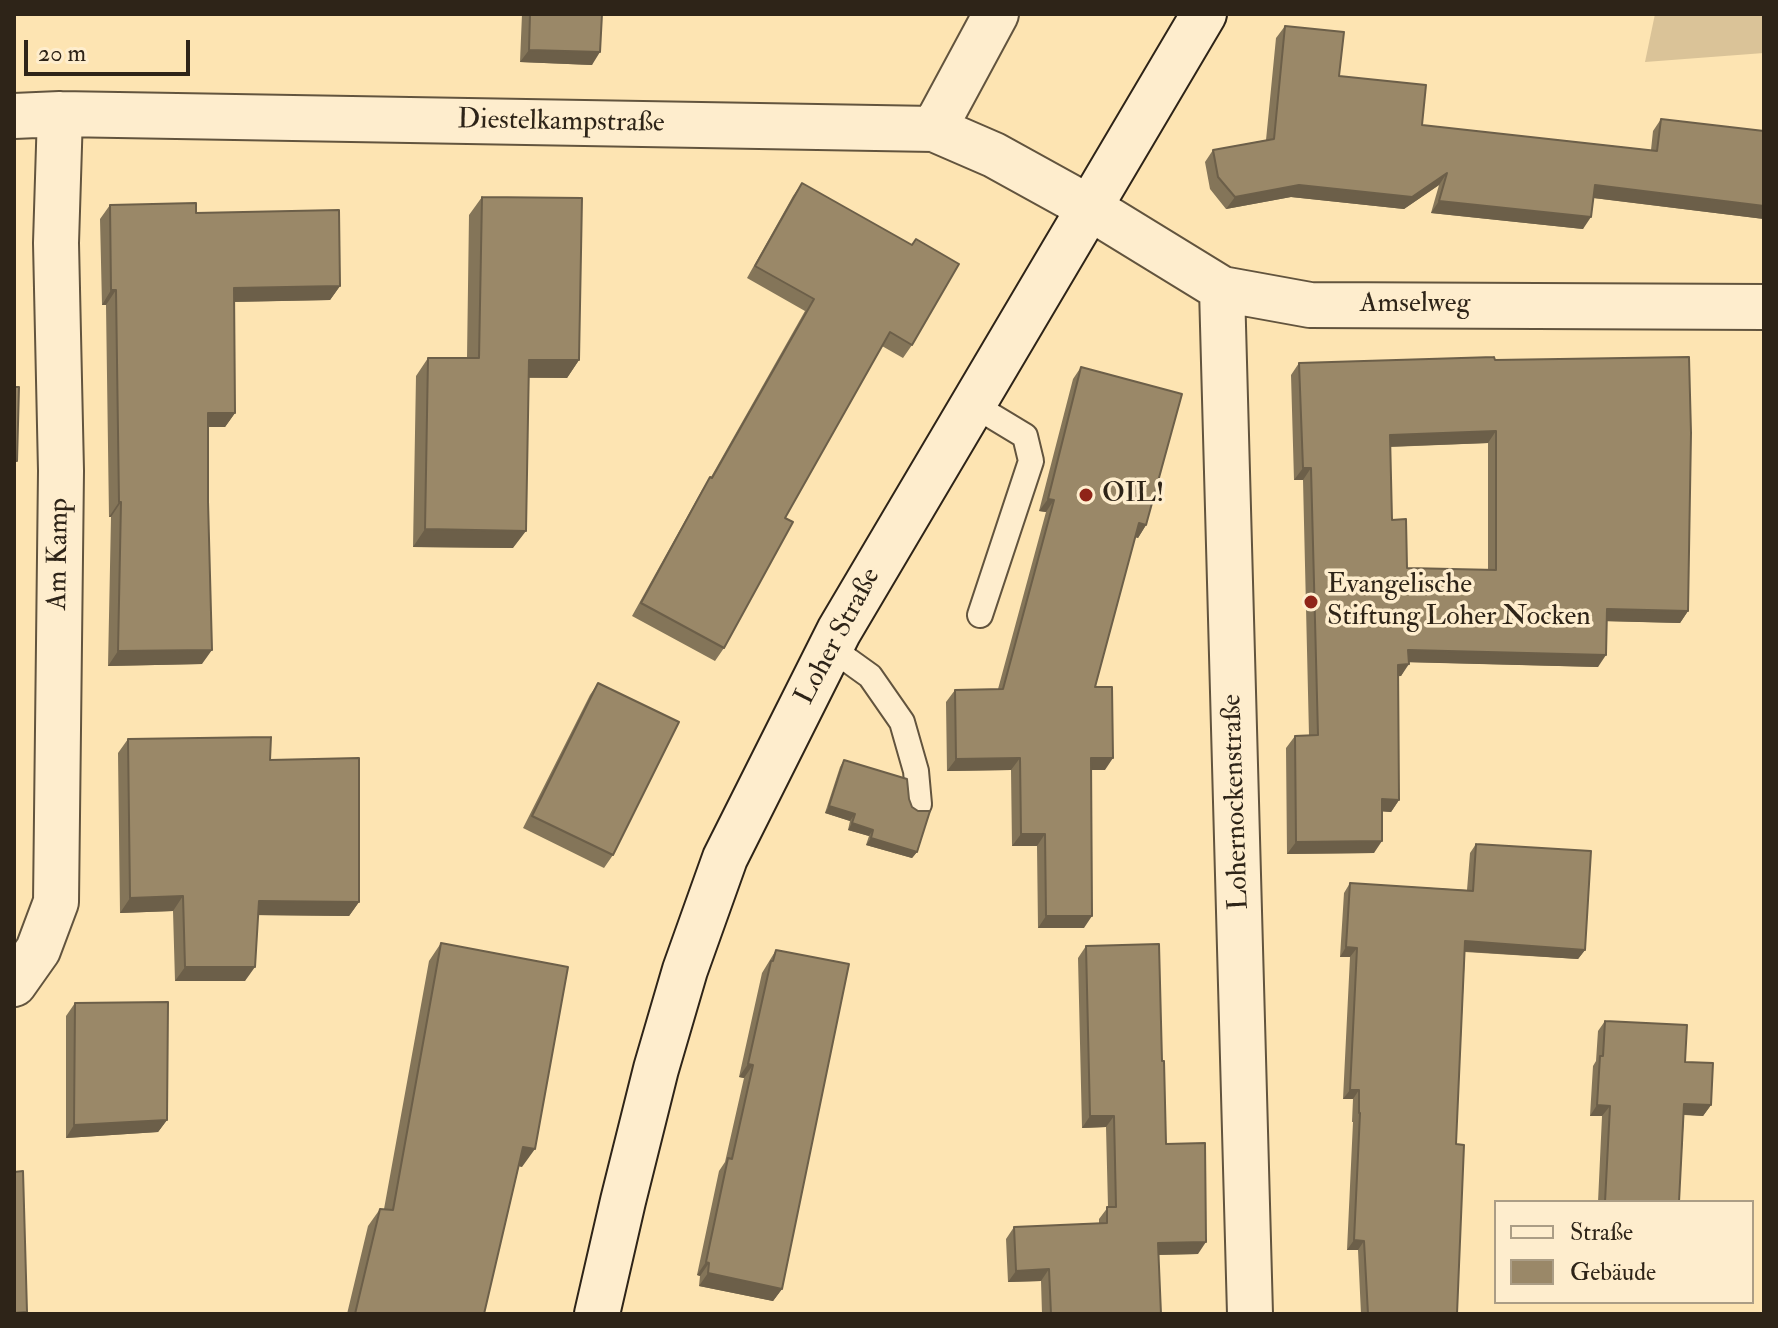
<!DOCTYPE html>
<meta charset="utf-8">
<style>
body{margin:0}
#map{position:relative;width:1778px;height:1328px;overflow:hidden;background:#fde4b2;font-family:"IM FELL Double Pica",serif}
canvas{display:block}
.frame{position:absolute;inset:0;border:16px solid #2e2418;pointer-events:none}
.legend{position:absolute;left:1494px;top:1200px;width:260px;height:104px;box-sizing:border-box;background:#feedcd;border:2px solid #ab9d85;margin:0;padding:10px 14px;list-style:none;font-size:24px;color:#2e2418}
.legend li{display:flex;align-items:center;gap:16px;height:40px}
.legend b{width:40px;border:2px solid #ab9d85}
.scale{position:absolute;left:24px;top:40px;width:166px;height:36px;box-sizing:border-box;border:4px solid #2e2418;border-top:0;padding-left:10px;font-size:24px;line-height:28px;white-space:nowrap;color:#2e2418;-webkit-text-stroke:6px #feedcd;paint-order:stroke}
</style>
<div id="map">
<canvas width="1778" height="1328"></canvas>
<div class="frame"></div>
<ul class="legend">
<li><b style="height:10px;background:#feedcd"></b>Straße</li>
<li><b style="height:22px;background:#9a8868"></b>Gebäude</li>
</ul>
<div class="scale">20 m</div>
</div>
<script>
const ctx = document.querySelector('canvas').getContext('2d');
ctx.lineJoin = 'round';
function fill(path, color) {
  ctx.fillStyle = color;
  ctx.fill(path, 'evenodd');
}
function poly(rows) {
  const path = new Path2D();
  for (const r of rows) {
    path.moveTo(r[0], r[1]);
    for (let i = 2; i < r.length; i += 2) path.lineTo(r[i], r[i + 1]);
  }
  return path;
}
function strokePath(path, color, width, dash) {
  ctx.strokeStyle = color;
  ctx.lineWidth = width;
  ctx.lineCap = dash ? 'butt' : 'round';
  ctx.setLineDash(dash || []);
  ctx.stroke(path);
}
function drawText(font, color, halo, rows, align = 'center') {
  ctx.font = font + ' "IM FELL Double Pica",serif';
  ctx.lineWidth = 7;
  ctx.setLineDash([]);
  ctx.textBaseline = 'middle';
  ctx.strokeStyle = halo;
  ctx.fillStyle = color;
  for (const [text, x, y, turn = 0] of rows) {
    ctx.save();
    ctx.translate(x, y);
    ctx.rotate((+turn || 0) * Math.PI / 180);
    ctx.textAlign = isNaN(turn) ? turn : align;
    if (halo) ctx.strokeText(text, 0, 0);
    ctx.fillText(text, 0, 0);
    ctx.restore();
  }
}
const green = poly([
 [1655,14,1764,14,1764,53,1645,62]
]);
const service = poly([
 [972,404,1025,436,1031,461,980,615],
 [831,648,870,676,902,722,916,771,919,804]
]);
const minor = poly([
 [14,116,60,114,934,129,994,155,1090,208,1222,289,1310,305,1764,307],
 [934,129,996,14],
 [1222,289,1250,1314],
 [14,984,38,950,56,902,61,471,56,243,60,114]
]);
const secondary = poly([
 [597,1314,623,1201,656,1069,685,970,725,858,839,631,1204,14]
]);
const wall = poly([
 [522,14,602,14,592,65,520,62],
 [1285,26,1339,76,1422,125,1651,150,1653,131,1661,119,1764,219,1593,198,1583,229,1431,213,1439,185,1404,209,1291,197,1226,209,1210,189,1205,162,1213,150,1266,140,1276,38],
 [802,183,912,345,903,358,882,346,785,518,724,648,715,661,632,616,702,490,711,477,805,311,747,278,793,196],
 [482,197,579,360,567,378,529,378,513,548,413,547,416,376,428,358,467,358,469,215],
 [110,205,196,213,340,286,330,300,234,302,235,413,225,427,208,427,202,664,108,666,111,517,109,517,106,305,102,305,100,219],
 [1495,360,1688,611,1680,623,1607,621,1598,667,1409,662,1401,676,1398,676,1399,800,1391,812,1382,811,1374,853,1287,854,1286,748,1295,736,1309,735,1303,480,1294,480,1291,375,1299,363],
 [1488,443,1488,570,1407,568,1392,520,1390,447],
 [1081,367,1146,525,1138,538,1135,537,1095,687,1105,770,1091,770,1084,928,1038,928,1037,846,1012,846,1011,770,947,771,946,702,955,690,998,689,1046,512,1039,511,1073,379],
 [598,683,613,855,604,868,523,828,590,695],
 [128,739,270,760,359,902,349,916,258,915,245,981,175,981,173,911,120,913,118,753],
 [844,760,909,799,917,852,912,858,866,845,869,836,848,830,850,821,825,813,840,767],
 [1476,844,1585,950,1578,959,1465,952,1456,1144,1457,1314,1361,1314,1358,1250,1347,1250,1353,1122,1352,1122,1353,1099,1343,1099,1350,957,1340,957,1344,893,1350,883,1467,890,1470,853],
 [441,943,522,1167,519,1166,484,1314,347,1314,368,1226,380,1209,384,1209,429,961],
 [1086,946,1162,1061,1166,1144,1198,1254,1158,1255,1161,1314,1042,1314,1041,1281,1008,1282,1006,1239,1014,1227,1099,1223,1099,1219,1108,1207,1106,1127,1082,1128,1078,958],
 [776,950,782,1289,773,1301,699,1286,700,1276,697,1275,719,1171,725,1162,744,1078,739,1077,762,973],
 [75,1003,167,1120,158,1132,66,1138,66,1016],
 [1605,1021,1685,1062,1711,1105,1703,1116,1684,1115,1679,1202,1598,1202,1602,1116,1590,1116,1593,1066,1596,1061,1598,1031]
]);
const shadedWall = poly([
 [529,50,600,52,592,65,520,62],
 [1447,173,1439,185,1404,209,1291,197,1226,209,1235,197,1299,185],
 [1595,185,1764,206,1764,219,1586,197],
 [1439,201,1591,217,1583,229,1431,213],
 [340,286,330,300,224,302,234,288],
 [111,290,116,290,106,305,102,305],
 [529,360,579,360,567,378,516,377],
 [208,413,235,413,225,427,198,427],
 [1496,431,1488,443,1381,447,1390,435],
 [1303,468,1311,468,1303,480,1294,480],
 [1048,499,1054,500,1046,512,1039,511],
 [119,502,121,502,111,517,109,517],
 [1139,523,1146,525,1138,538,1130,535],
 [425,529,526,531,513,548,413,547],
 [1607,609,1688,611,1680,623,1599,621],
 [212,650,202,664,108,666,118,651],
 [1408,650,1606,655,1598,667,1400,662],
 [1409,664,1401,676,1389,677,1398,665],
 [1020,758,1011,770,947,771,956,759],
 [1091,758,1113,758,1105,770,1082,770],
 [1382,799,1399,800,1391,812,1374,811],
 [829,806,855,814,850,821,825,813],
 [852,823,873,830,869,836,848,830],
 [1021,834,1045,834,1037,846,1012,846],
 [871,838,917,852,912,858,866,845],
 [1382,841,1374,853,1287,854,1296,842],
 [183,896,173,911,120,913,130,898],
 [259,901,359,902,349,916,249,915],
 [1046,916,1092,916,1084,928,1038,928],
 [1465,941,1585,950,1578,959,1458,951],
 [1346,947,1357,948,1350,957,1340,957],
 [185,967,255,967,245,981,175,981],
 [748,1064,753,1065,744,1078,739,1077],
 [1350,1090,1359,1090,1353,1099,1343,1099],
 [1684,1104,1711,1105,1703,1116,1677,1114],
 [1597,1105,1610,1106,1602,1116,1590,1116],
 [1090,1116,1114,1116,1106,1127,1082,1128],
 [167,1120,158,1132,66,1138,74,1125],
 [523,1147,535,1149,522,1167,511,1164],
 [1354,1240,1364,1241,1358,1250,1347,1250],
 [1206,1242,1198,1254,1150,1255,1158,1243],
 [706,1262,709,1263,700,1276,697,1275],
 [1049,1269,1041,1281,1008,1282,1016,1271],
 [708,1273,782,1289,773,1301,699,1286]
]);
const building = poly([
 [530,14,602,14,600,52,529,50,530,14],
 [1285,26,1344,32,1339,76,1426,85,1422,125,1657,151,1661,119,1764,131,1764,206,1595,185,1591,217,1439,201,1447,173,1412,197,1299,185,1235,197,1218,177,1213,150,1274,139,1285,26],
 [802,183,912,245,916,239,959,264,912,345,890,332,785,518,793,522,724,648,641,603,710,477,712,478,814,299,755,266,802,183],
 [482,197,582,198,579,360,529,360,526,531,425,529,428,358,479,358,482,197],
 [196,203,196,213,339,210,340,286,234,288,235,413,208,413,208,501,212,650,118,651,121,502,119,502,116,290,111,290,110,205,196,203],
 [1494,357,1495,360,1689,357,1691,433,1688,611,1607,609,1606,655,1408,650,1409,664,1398,665,1399,800,1382,799,1382,841,1296,842,1295,736,1318,735,1311,468,1303,468,1299,363,1494,357],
 [1496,431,1496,570,1407,568,1406,519,1392,520,1390,435,1496,431],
 [1081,367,1182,394,1146,525,1139,523,1095,687,1112,687,1113,758,1091,758,1092,916,1046,916,1045,834,1021,834,1020,758,956,759,955,690,1003,689,1054,500,1048,499,1081,367],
 [14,387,19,387,17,461,14,461,14,387],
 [14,617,15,753,14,753,14,617],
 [598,683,679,722,613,855,532,816,598,683],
 [271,737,270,760,359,758,359,902,259,901,255,967,185,967,183,896,130,898,128,739,271,737],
 [844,760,907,779,909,799,912,807,918,811,930,811,917,852,871,838,873,830,852,823,855,814,829,806,844,760],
 [1476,844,1591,851,1585,950,1465,941,1456,1144,1464,1145,1457,1314,1368,1314,1364,1241,1354,1240,1360,1113,1359,1113,1359,1090,1350,1090,1357,948,1346,947,1350,883,1473,891,1476,844],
 [441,943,568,967,535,1149,523,1147,484,1314,355,1314,380,1209,393,1210,441,943],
 [1159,944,1162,1061,1164,1061,1166,1144,1205,1143,1206,1242,1158,1243,1161,1314,1051,1314,1049,1269,1016,1271,1014,1227,1107,1223,1107,1207,1116,1207,1114,1116,1090,1116,1086,946,1159,944],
 [776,950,849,964,782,1289,708,1273,709,1263,706,1262,728,1158,732,1159,753,1065,748,1064,771,961,773,961,776,950],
 [168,1002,167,1120,74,1125,75,1003,168,1002],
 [1605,1021,1687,1025,1685,1062,1713,1063,1711,1105,1684,1104,1679,1202,1605,1202,1610,1106,1597,1105,1600,1056,1603,1056,1605,1021],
 [23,1171,27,1312,14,1313,14,1172,23,1171]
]);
const markers = [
 [1086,495,8,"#8f2418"],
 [1311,602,8,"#8f2418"]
];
const streetNames = [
 ["Diestelkampstraße",561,123,1],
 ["Amselweg",1415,305],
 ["Am Kamp",60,554,-89],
 ["Loher Straße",839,637,-62],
 ["Lohernockenstraße",1237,802,-92]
];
const poiNames = [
 ["OIL!",1102,495],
 ["Evangelische",1327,586],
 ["Stiftung Loher Nocken",1327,618]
];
fill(green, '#dac398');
strokePath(service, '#62543e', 28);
strokePath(minor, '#62543e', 48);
strokePath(secondary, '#2e2418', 48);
strokePath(service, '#feedcd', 24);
strokePath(minor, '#feedcd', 44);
strokePath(secondary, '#feedcd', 44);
fill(wall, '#847559');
fill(shadedWall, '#6c5f49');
fill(building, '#9a8868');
strokePath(building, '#6c5f49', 2);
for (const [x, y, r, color] of markers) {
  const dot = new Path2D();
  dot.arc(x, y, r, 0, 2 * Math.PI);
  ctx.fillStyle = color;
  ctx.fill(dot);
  strokePath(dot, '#feedcd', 3);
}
drawText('28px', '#2e2418', '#feedcd', streetNames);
drawText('28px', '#2e2418', '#feedcd', poiNames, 'left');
</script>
